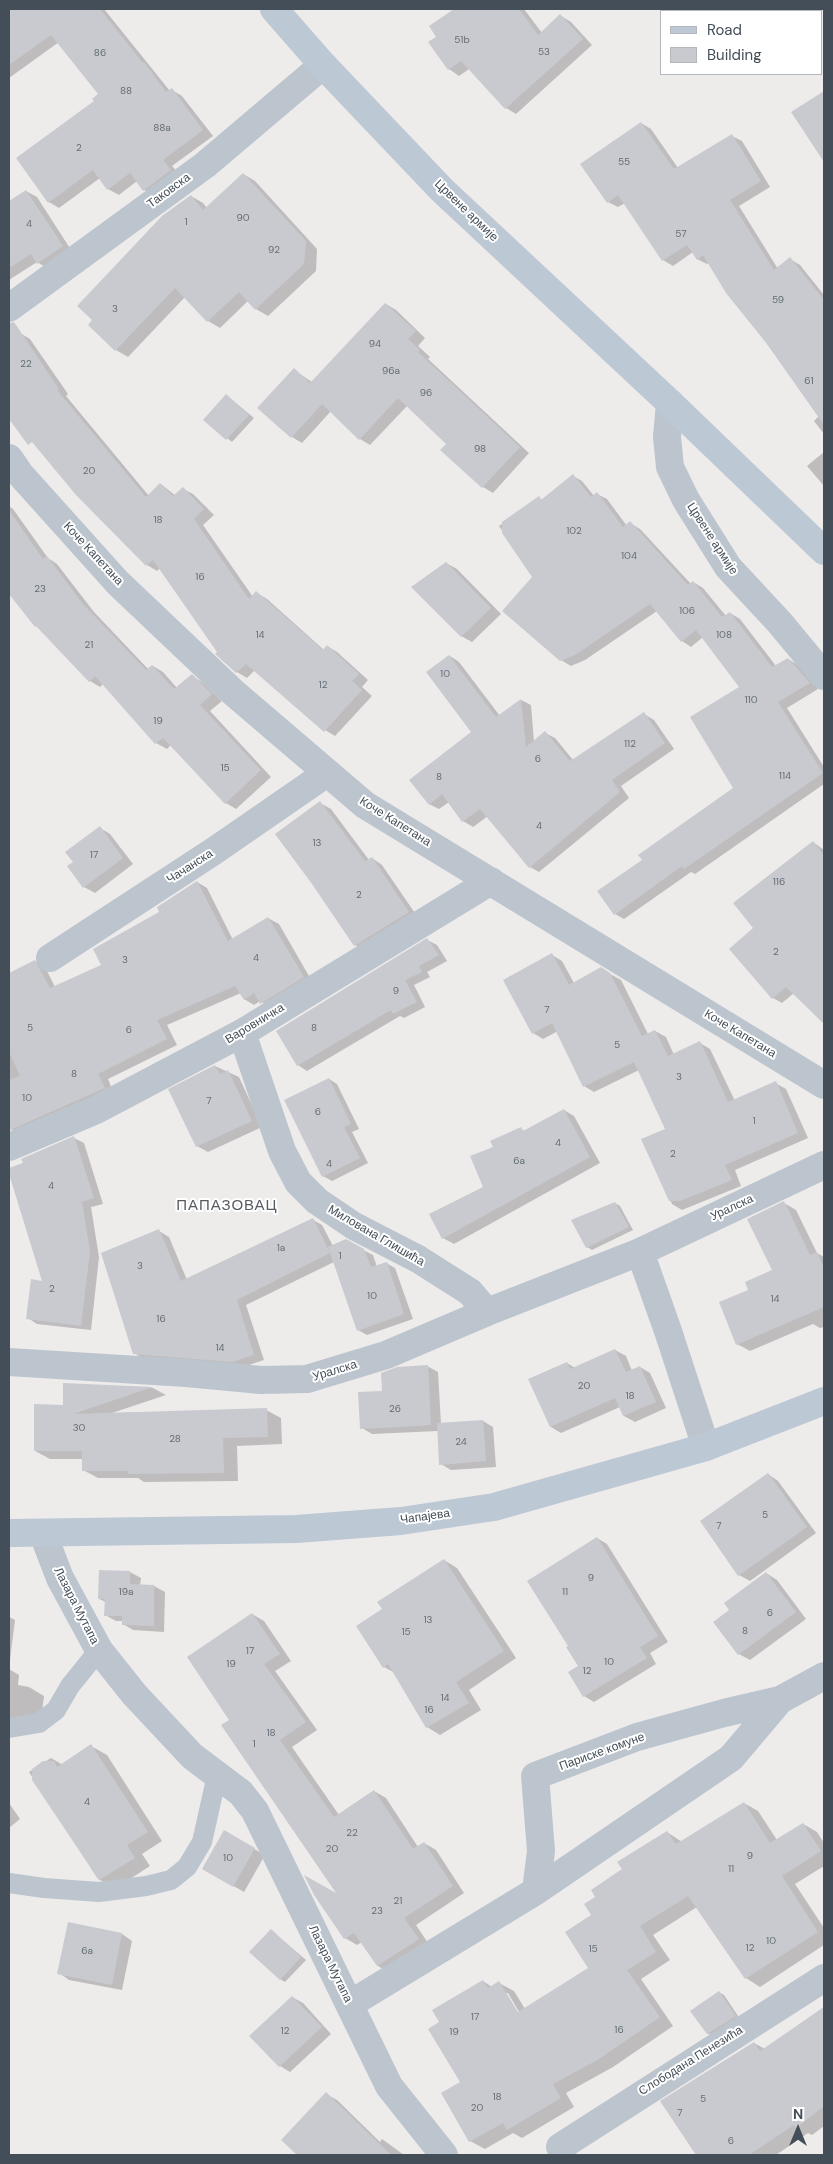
<!DOCTYPE html>
<meta charset="utf-8">
<style>
body{margin:0}
#map{position:relative;width:833px;height:2164px;overflow:hidden;background:#eeebeb;font-family:"DM Sans",sans-serif}
canvas{display:block}
.frame{position:absolute;inset:0;border:10px solid #444e58;pointer-events:none}
.legend{position:absolute;left:660px;top:10px;width:162px;height:65px;box-sizing:border-box;background:#fff;border:1px solid #b4b8bc;margin:0;padding:6px 9px;list-style:none;font-size:15px;color:#444e58}
.legend li{display:flex;align-items:center;gap:10px;height:25px}
.legend b{width:25px;border:1px solid #b4b8bc}
.north{position:absolute;left:773px;top:2104px;width:50px;height:50px;-webkit-text-stroke:4px #fff;paint-order:stroke;rotate:0deg;font-size:14px;font-weight:700;line-height:20px;text-align:center;color:#444e58}
.north::after{content:'';display:block;margin:auto;width:18px;height:22px;background:#444e58;clip-path:polygon(50% 0,100% 100%,50% 72%,0 100%)}
</style>
<div id="map">
<canvas width="833" height="2164"></canvas>
<div class="frame"></div>
<ul class="legend">
<li><b style="height:6px;background:#bdc8d5"></b>Road</li>
<li><b style="height:14px;background:#c8cad0"></b>Building</li>
</ul>
<div class="north">N</div>
</div>
<script>
const ctx = document.querySelector('canvas').getContext('2d');
ctx.lineJoin = 'round';
function fill(path, color) {
  ctx.fillStyle = color;
  ctx.fill(path, 'evenodd');
}
function poly(rows) {
  const path = new Path2D();
  for (const r of rows) {
    path.moveTo(r[0], r[1]);
    for (let i = 2; i < r.length; i += 2) path.lineTo(r[i], r[i + 1]);
  }
  return path;
}
function strokePath(path, color, width, dash) {
  ctx.strokeStyle = color;
  ctx.lineWidth = width;
  ctx.lineCap = dash ? 'butt' : 'round';
  ctx.setLineDash(dash || []);
  ctx.stroke(path);
}
function drawText(font, color, halo, rows, align = 'center') {
  ctx.font = font + ' "DM Sans",sans-serif';
  ctx.lineWidth = 4;
  ctx.setLineDash([]);
  ctx.textBaseline = 'middle';
  ctx.strokeStyle = halo;
  ctx.fillStyle = color;
  for (const [text, x, y, turn = 0] of rows) {
    ctx.save();
    ctx.translate(x, y);
    ctx.rotate((+turn || 0) * Math.PI / 180);
    ctx.textAlign = isNaN(turn) ? turn : align;
    if (halo) ctx.strokeText(text, 0, 0);
    ctx.fillText(text, 0, 0);
    ctx.restore();
  }
}
const shadow = poly([
 [9,9,104,9,170,91,172,90,182,96,213,136,172,166,181,176,155,196,144,190,137,181,119,195,108,189,100,178,59,208,49,202,100,95,59,42,9,78],
 [456,9,524,9,542,33,561,16,571,22,592,45,516,114,506,108,469,69,459,76,449,69,438,37,430,26],
 [824,92,824,153,817,149,793,113],
 [641,123,651,129,678,168,732,136,742,141,770,187,739,206,778,269,790,259,800,265,824,295,824,434,814,421,819,416,709,263,707,264,697,259,693,252,673,266,663,260,625,203,618,207,608,202],
 [243,174,255,181,317,249,316,271,268,316,256,309,248,301,220,328,208,321,185,297,128,357,116,350,191,196,203,203,207,208],
 [26,191,37,197,73,253,49,269,37,262,9,280,9,203],
 [386,304,396,310,425,338,418,346,430,357,428,359,529,453,493,493,483,487,448,444,407,406,370,445,360,439,331,411,302,443,292,437,294,370,312,382],
 [20,333,30,339,68,394,66,396,149,496,161,484,176,496,183,489,193,494,214,515,203,525,253,597,257,593,267,599,324,650,327,646,337,652,368,680,362,687,372,696,335,736,325,730,255,670,247,678,237,672,219,652,160,568,157,571,147,565,77,495,19,421,9,407,9,341],
 [231,399,254,418,232,442,205,420],
 [824,452,824,486,807,466],
 [573,476,582,481,594,496,597,494,607,499,627,526,630,523,640,529,691,584,693,582,703,588,726,616,730,613,740,619,776,666,788,659,798,665,818,689,787,708,824,767,824,784,695,874,691,872,624,919,615,914,643,860,735,788,741,688,703,637,691,647,682,641,657,611,585,660,571,666,561,660,534,577,499,526,539,498,543,500],
 [9,506,13,509,48,558,57,564,94,612,149,670,153,666,163,672,177,688,192,676,202,682,222,701,210,711,271,777,236,809,226,803,171,745,167,749,156,743,103,684,100,687,90,681,42,630,36,626,9,592],
 [446,563,457,569,501,614,472,642,461,636],
 [450,656,459,662,500,716,521,700,531,705,534,742,545,733,555,738,573,760,644,714,654,720,674,749,621,786,629,798,539,872,530,867,488,816,473,827,463,821,449,802,439,809,429,804,472,732],
 [320,803,331,809,369,860,372,858,382,865,419,919,366,951,355,945],
 [100,828,110,834,133,864,95,893,84,887,74,862],
 [813,842,824,850,824,1023,794,993,782,1003,773,998,755,929],
 [197,882,207,888,233,940,268,918,279,924,313,983,271,1008,260,1001,254,1005,244,999,241,993,167,1025,177,1045,108,1079,114,1094,21,1134,11,1129,9,1123,9,975,35,961,45,967,55,987,103,965],
 [427,940,437,945,447,961,427,972,430,977,414,985,425,1007,404,1018,400,1016,307,1071,298,1065],
 [552,955,562,961,574,983,601,969,621,980,648,1034,655,1031,666,1037,674,1055,700,1043,710,1049,735,1101,775,1083,786,1089,808,1138,735,1170,741,1186,682,1210,672,1204,643,1140,667,1129,639,1070,594,1092,584,1086,558,1031,543,1039,533,1033],
 [215,1066,239,1077,262,1127,208,1152,197,1146],
 [329,1079,337,1084,359,1129,352,1132,368,1163,332,1181,323,1176],
 [564,1110,574,1116,600,1163,454,1244,443,1238,431,1215,485,1187,494,1147,520,1129,525,1131],
 [74,1138,84,1143,103,1204,91,1207,99,1257,91,1330,37,1324,28,1318,44,1282,9,1170],
 [615,1203,620,1206,633,1230,592,1250,587,1247],
 [784,1203,796,1210,817,1253,824,1257,824,1327,820,1328,813,1324,750,1351,737,1344,750,1291,774,1271],
 [313,1220,322,1225,333,1246,363,1250,373,1255,377,1267,386,1263,395,1268,413,1319,367,1335,358,1330,334,1262,246,1305,264,1360,243,1367,144,1359,134,1353,159,1231,169,1237,187,1280],
 [615,1350,626,1356,632,1371,640,1367,650,1373,666,1408,635,1422,624,1416,620,1407,561,1433,551,1427,567,1363,575,1368],
 [427,1366,438,1372,441,1424,483,1421,493,1427,496,1467,451,1470,441,1464,438,1431,372,1434,362,1428,383,1392],
 [64,1384,153,1388,166,1395,112,1413,266,1410,281,1418,282,1444,237,1446,238,1481,144,1482,138,1478,98,1478,83,1470,83,1459,50,1459,35,1451,64,1406],
 [768,1474,778,1481,816,1533,750,1581,739,1575],
 [597,1538,607,1544,668,1642,650,1653,656,1664,594,1702,584,1696,580,1666],
 [444,1560,457,1568,516,1658,469,1690,481,1710,440,1735,427,1727,395,1673,384,1667,383,1610],
 [100,1572,130,1572,141,1578,140,1586,154,1586,165,1592,164,1632,133,1630,123,1624,123,1621,116,1621,105,1615,106,1602,99,1599],
 [766,1573,777,1580,806,1619,750,1660,739,1654,715,1622,731,1610],
 [252,1614,264,1621,291,1661,275,1671,317,1730,292,1747,339,1815,374,1791,386,1798,418,1847,424,1843,436,1850,464,1893,416,1925,430,1946,390,1973,378,1966,362,1942,357,1945,345,1938,340,1897,230,1720],
 [9,1617,15,1620,9,1668],
 [9,1669,19,1675,18,1685,29,1687,44,1696,41,1721,9,1720],
 [91,1746,107,1755,162,1841,142,1854,150,1866,116,1888,98,1879,29,1772,51,1758,63,1765],
 [9,1803,20,1819,9,1828],
 [744,1803,758,1811,777,1840,803,1824,817,1832,824,1843,824,1866,795,1884,824,1928,824,1945,760,1987,746,1978,697,1907,653,1935,670,1960,641,1979,673,2026,613,2067,566,2093,574,2107,522,2138,513,2133,485,2149,470,2141,461,2082,441,2022,483,1981,492,1987,499,1983,514,1991,525,2009,590,1968,593,1916,597,1898,624,1870,667,1832,682,1842],
 [505,1993,508,1993,522,2017,520,2018],
 [224,1832,265,1855,244,1892,204,1869],
 [271,1930,306,1960,285,1982,280,1979],
 [122,1934,132,1941,122,1990,69,1980,59,1973],
 [719,1992,724,1995,740,2019,713,2036,708,2034],
 [292,1997,303,2003,331,2034,290,2072,280,2066],
 [824,2007,824,2126,812,2135,808,2133,776,2155,697,2155,662,2102,754,2043,765,2049],
 [326,2094,337,2100,380,2142,382,2139,404,2155,299,2155,282,2140]
]);
const building = poly([
 [9,9,100,9,143,63,144,62,166,92,172,88,203,130,163,160,171,170,143,191,130,173,107,190,93,170,48,203,16,158,94,101,92,99,98,94,51,35,9,65],
 [454,9,519,9,538,35,560,14,583,39,505,109,461,61,448,70,428,42,436,37,429,26],
 [824,91,824,162,791,112],
 [641,122,674,169,732,134,761,181,730,200,774,270,790,257,824,300,824,425,767,344,726,293,703,255,697,260,687,245,662,261,618,195,607,203,580,164],
 [243,173,306,241,304,264,255,310,239,292,207,322,175,288,115,351,88,325,92,320,77,306,162,216,191,195,203,210],
 [26,190,63,246,37,264,31,254,9,268,9,201],
 [385,303,416,331,408,339,420,350,418,352,520,447,482,488,440,450,446,444,398,398,359,440,322,404,291,438,257,408,294,368,310,383],
 [14,322,59,389,57,390,146,497,160,483,173,496,183,487,204,509,194,519,249,599,256,591,323,650,327,645,359,674,352,681,362,690,324,732,246,664,236,673,215,654,217,652,153,560,146,566,76,495,32,442,28,445,9,419,9,323],
 [226,394,249,415,226,440,203,420],
 [573,474,591,497,597,492,623,527,630,521,688,585,693,581,722,617,730,612,772,667,788,658,810,683,778,702,823,773,684,869,682,866,614,915,597,891,642,860,638,855,733,788,690,717,739,687,696,630,681,642,650,604,575,655,560,661,502,611,532,577,502,533,502,522,539,496,541,500],
 [9,510,43,559,47,556,83,604,146,670,152,665,174,689,192,674,212,694,200,705,261,770,225,804,163,738,155,744,95,676,89,682,36,626,35,627,9,594],
 [446,562,491,608,461,637,411,587],
 [449,655,496,717,521,699,526,747,545,731,570,761,644,712,665,743,612,780,620,792,529,868,480,809,462,822,442,794,429,805,409,780,471,732,426,672],
 [320,801,365,861,372,857,409,912,354,946,312,884,275,834],
 [100,826,123,858,83,888,67,866,73,862,65,852],
 [813,841,824,855,824,1024,786,987,772,999,729,949,753,928,733,903],
 [197,881,228,941,268,917,304,977,260,1004,254,993,244,1000,235,986,157,1020,167,1039,98,1074,105,1088,10,1130,9,1080,20,1076,9,1052,9,973,35,960,50,988,101,965,93,949,159,912,157,907],
 [427,938,439,955,419,966,422,972,405,980,417,1002,393,1014,391,1010,297,1066,276,1031],
 [552,953,569,985,601,967,610,973,642,1036,655,1030,668,1056,700,1041,728,1102,776,1081,798,1133,725,1165,732,1180,680,1201,669,1201,641,1139,665,1129,634,1062,583,1087,552,1023,532,1034,503,980],
 [215,1065,220,1074,228,1070,252,1121,196,1147,168,1089],
 [329,1078,351,1124,344,1127,360,1158,322,1177,284,1100],
 [564,1109,590,1157,442,1239,429,1214,483,1187,470,1156,493,1147,490,1141,521,1127,523,1131],
 [74,1136,94,1198,82,1202,90,1251,81,1326,26,1319,31,1279,42,1281,9,1174,9,1168,23,1163,21,1159],
 [784,1201,810,1255,817,1252,824,1268,824,1307,736,1345,719,1302,748,1290,745,1282,772,1270,747,1219],
 [615,1202,629,1227,586,1248,571,1220],
 [313,1218,330,1253,237,1300,254,1355,232,1362,133,1354,101,1253,159,1229,181,1281],
 [346,1239,364,1249,371,1267,387,1262,404,1314,357,1331,328,1247],
 [615,1349,626,1372,640,1366,656,1402,623,1416,615,1398,550,1427,528,1379,567,1362,570,1369],
 [428,1365,431,1425,360,1429,358,1392,382,1391,381,1373,397,1367],
 [63,1383,153,1387,73,1414,267,1408,268,1437,223,1438,224,1473,128,1474,128,1471,82,1471,82,1451,34,1451,34,1404,63,1405],
 [483,1420,486,1461,439,1465,437,1423],
 [768,1473,807,1527,738,1576,700,1521],
 [597,1537,658,1636,640,1647,647,1658,583,1697,568,1672,578,1666,566,1647,568,1646,527,1581],
 [444,1559,504,1651,456,1682,469,1703,426,1728,388,1664,383,1668,356,1626,382,1609,377,1602],
 [99,1570,130,1571,130,1584,154,1585,154,1626,122,1625,122,1616,104,1616,105,1599,98,1599],
 [766,1572,796,1612,738,1655,713,1622,729,1610,724,1603],
 [252,1613,280,1654,264,1664,306,1722,280,1740,334,1817,374,1790,413,1849,424,1842,453,1886,404,1918,419,1939,377,1966,354,1933,344,1939,314,1895,304,1875,336,1893,221,1725,229,1720,187,1657],
 [91,1744,148,1832,127,1845,135,1858,99,1880,32,1780,32,1769,43,1761,54,1761,57,1767],
 [744,1802,770,1843,803,1823,821,1851,782,1876,818,1932,745,1979,688,1896,640,1926,656,1952,627,1970,660,2017,599,2059,553,2084,561,2098,507,2130,503,2123,469,2142,441,2093,460,2082,428,2029,439,2022,432,2010,483,1980,488,1988,499,1981,518,2012,588,1968,565,1932,591,1915,584,1904,595,1897,591,1890,622,1869,617,1862,667,1831,676,1844],
 [224,1830,255,1848,233,1887,202,1869],
 [68,1922,122,1933,112,1985,57,1974],
 [271,1929,301,1957,280,1980,249,1952],
 [719,1991,736,2016,707,2034,690,2011],
 [292,1996,322,2027,279,2067,249,2036],
 [824,2007,824,2106,796,2128,794,2125,749,2155,696,2155,660,2101,754,2042,760,2051],
 [326,2092,391,2155,297,2155,281,2140]
]);
const lane = poly([
 [9,1728,39,1723,56,1710,70,1686,99,1650],
 [9,1883,44,1888,99,1892,146,1886,171,1880,187,1867,202,1842,217,1775]
]);
const street = poly([
 [9,308,205,165,323,65],
 [670,403,667,437,670,467,686,500,728,567,780,623,824,676],
 [9,458,20,474,118,583,234,693,365,805,824,1085],
 [50,958,214,851,327,773],
 [242,1033,282,1151,298,1182,317,1201,354,1226,418,1259,470,1292,487,1312],
 [9,1147,96,1110,242,1033,491,881],
 [640,1252,824,1165],
 [9,1362,186,1373,261,1380,307,1379,386,1355,487,1312,640,1252,668,1331,706,1447],
 [43,1534,60,1578,99,1650,134,1694,192,1756,241,1793,255,1811,389,2086,444,2155],
 [536,1891,541,1851,535,1776,637,1737,724,1713,780,1700,824,1676],
 [350,2004,536,1891,731,1758,780,1700],
 [560,2147,824,1978]
]);
const secondary = poly([
 [274,9,323,65,442,190,670,403,824,551],
 [9,1533,296,1529,401,1521,494,1507,706,1447,824,1401]
]);
const numberNames = [
 ["51b",462,40],
 ["53",544,52],
 ["86",100,53],
 ["88",126,91],
 ["88a",162,128],
 ["2",79,148],
 ["55",624,162],
 ["90",243,218],
 ["1",186,222],
 ["4",29,224],
 ["57",681,234],
 ["92",274,250],
 ["59",778,300],
 ["3",115,309],
 ["94",375,344],
 ["22",26,364],
 ["96a",391,371],
 ["61",809,381],
 ["96",426,393],
 ["98",480,449],
 ["20",89,471],
 ["18",158,520],
 ["102",574,531],
 ["104",629,556],
 ["16",200,577],
 ["23",40,589],
 ["106",687,611],
 ["14",260,635],
 ["108",724,635],
 ["21",89,645],
 ["10",445,674],
 ["12",323,685],
 ["110",751,700],
 ["19",158,721],
 ["112",630,744],
 ["6",538,759],
 ["15",225,768],
 ["114",785,776],
 ["8",439,777],
 ["4",539,826],
 ["13",317,843],
 ["17",94,855],
 ["116",779,882],
 ["2",359,895],
 ["2",776,952],
 ["4",256,958],
 ["3",125,960],
 ["9",396,991],
 ["7",547,1010],
 ["5",30,1028],
 ["8",314,1028],
 ["6",129,1030],
 ["5",617,1045],
 ["8",74,1074],
 ["3",679,1077],
 ["10",27,1098],
 ["7",209,1101],
 ["6",318,1112],
 ["1",754,1121],
 ["4",558,1143],
 ["2",673,1154],
 ["6a",519,1161],
 ["4",329,1164],
 ["4",51,1186],
 ["1a",281,1248],
 ["1",340,1256],
 ["3",140,1266],
 ["2",52,1289],
 ["10",372,1296],
 ["14",775,1299],
 ["16",161,1319],
 ["14",220,1348],
 ["20",584,1386],
 ["18",630,1396],
 ["26",395,1409],
 ["30",79,1428],
 ["28",175,1439],
 ["24",461,1442],
 ["5",765,1515],
 ["7",719,1526],
 ["9",591,1578],
 ["19a",126,1592],
 ["11",565,1592],
 ["6",770,1613],
 ["13",428,1620],
 ["8",745,1631],
 ["15",406,1632],
 ["17",250,1651],
 ["10",609,1662],
 ["19",231,1664],
 ["12",587,1671],
 ["14",445,1698],
 ["16",429,1710],
 ["18",271,1733],
 ["1",254,1744],
 ["4",87,1802],
 ["22",352,1833],
 ["20",332,1849],
 ["9",750,1856],
 ["10",228,1858],
 ["11",731,1869],
 ["21",398,1901],
 ["23",377,1911],
 ["10",771,1941],
 ["12",750,1948],
 ["15",593,1949],
 ["6a",87,1951],
 ["17",475,2017],
 ["16",619,2030],
 ["12",285,2031],
 ["19",454,2032],
 ["18",497,2097],
 ["5",703,2099],
 ["20",477,2108],
 ["7",680,2113],
 ["6",731,2141]
];
const streetNames = [
 ["Таковска",169,191,-36],
 ["Црвене армије",466,211,44],
 ["Црвене армије",712,539,57],
 ["Коче Капетана",93,554,47],
 ["Коче Капетана",395,822,32],
 ["Чачанска",190,867,-33],
 ["Варовничка",255,1024,-31],
 ["Коче Капетана",740,1034,31],
 ["Уралска",732,1208,-25],
 ["Милована Глишића",376,1236,30],
 ["Уралска",335,1371,-17],
 ["Чапајева",425,1517,-8],
 ["Лазара Мутапа",76,1606,63],
 ["Париске комуне",602,1752,-20],
 ["Лазара Мутапа",330,1964,64],
 ["Слободана Пенезића",691,2061,-32]
];
const quarterNames = [
 ["ПАПАЗОВАЦ",227,1206]
];
fill(shadow, '#0003');
fill(building, '#c8cad0');
strokePath(lane, '#bcc5ce', 20);
strokePath(street, '#bcc5ce', 28);
strokePath(secondary, '#bdc8d5', 28);
drawText('10px', '#656d76', null, numberNames);
drawText('12px', '#444e58', '#fff', streetNames);
ctx.letterSpacing = '1px';
drawText('15px', '#585b60', '#fff', quarterNames);
ctx.letterSpacing = '0px';
</script>
